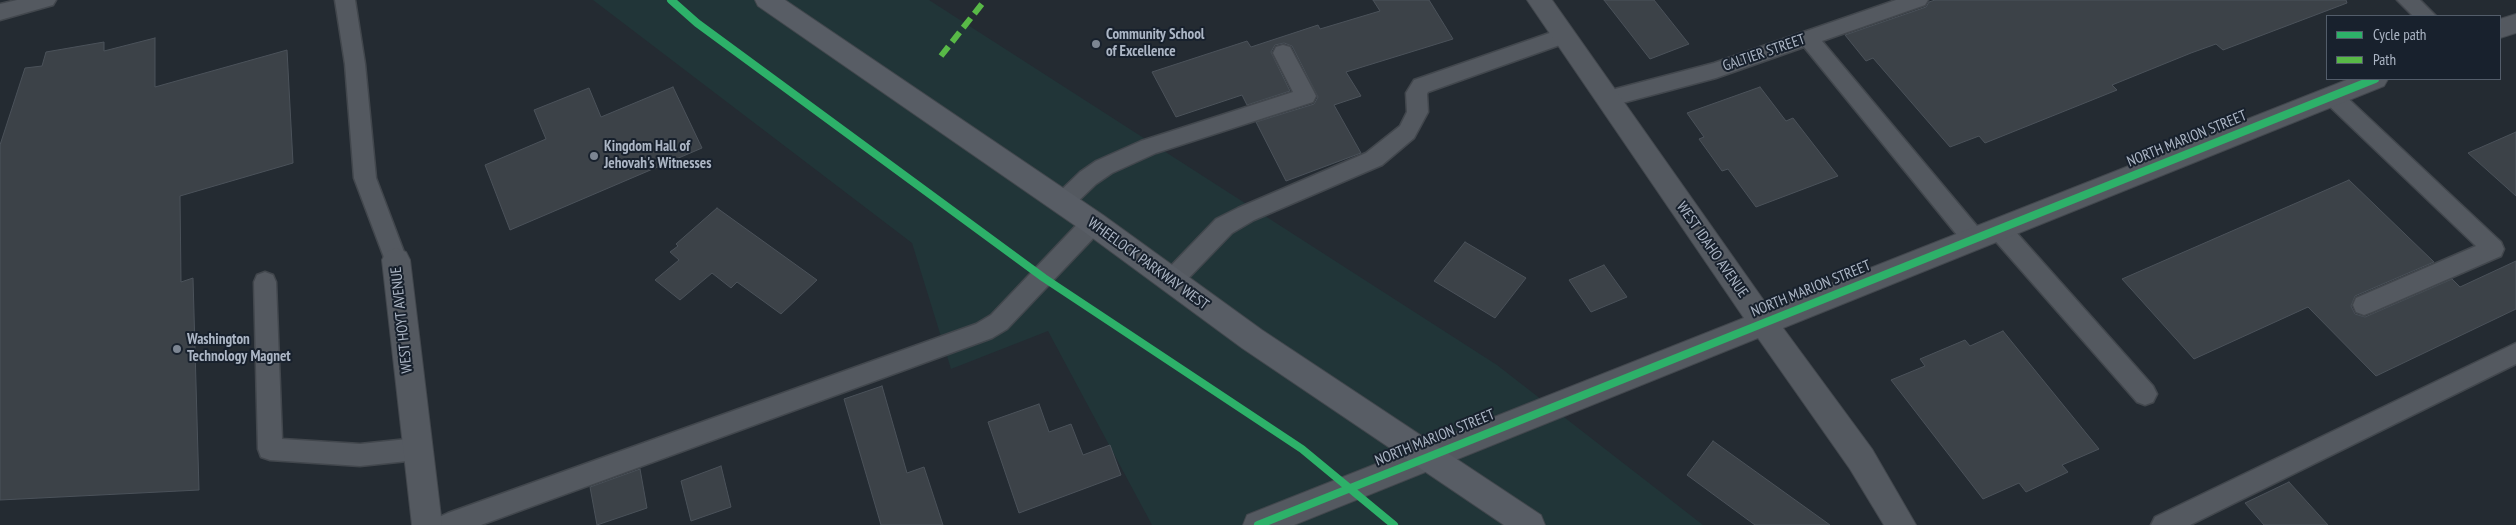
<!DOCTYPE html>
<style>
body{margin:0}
#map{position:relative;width:2516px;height:525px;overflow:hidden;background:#242b32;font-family:"PT Sans Narrow",sans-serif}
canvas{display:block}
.legend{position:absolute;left:2326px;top:15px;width:175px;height:65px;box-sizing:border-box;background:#18212d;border:1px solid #535d6a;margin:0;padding:6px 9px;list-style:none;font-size:15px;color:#acb6c5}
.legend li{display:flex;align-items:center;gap:10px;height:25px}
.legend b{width:25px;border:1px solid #535d6a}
</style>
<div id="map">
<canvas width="2516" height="525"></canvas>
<ul class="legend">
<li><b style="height:6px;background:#2db169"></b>Cycle path</li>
<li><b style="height:6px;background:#58b947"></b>Path</li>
</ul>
</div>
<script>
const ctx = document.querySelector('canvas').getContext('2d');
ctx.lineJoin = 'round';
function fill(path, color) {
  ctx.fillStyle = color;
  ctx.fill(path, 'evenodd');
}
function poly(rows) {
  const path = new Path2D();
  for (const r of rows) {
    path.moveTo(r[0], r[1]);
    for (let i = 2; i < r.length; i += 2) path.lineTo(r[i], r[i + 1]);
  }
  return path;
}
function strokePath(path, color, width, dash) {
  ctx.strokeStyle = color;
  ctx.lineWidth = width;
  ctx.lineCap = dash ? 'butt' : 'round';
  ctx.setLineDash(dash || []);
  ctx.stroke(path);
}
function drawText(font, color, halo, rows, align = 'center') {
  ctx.font = font + ' "PT Sans Narrow",sans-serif';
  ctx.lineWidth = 4;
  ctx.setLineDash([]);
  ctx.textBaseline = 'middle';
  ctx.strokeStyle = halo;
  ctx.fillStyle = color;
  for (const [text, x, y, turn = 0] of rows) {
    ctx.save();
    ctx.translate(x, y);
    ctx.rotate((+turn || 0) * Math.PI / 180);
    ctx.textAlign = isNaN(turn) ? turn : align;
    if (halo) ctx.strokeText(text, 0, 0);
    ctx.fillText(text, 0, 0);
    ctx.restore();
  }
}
const green = poly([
 [593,0,929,0,1497,365,1703,525,1152,525,1048,331,951,369,912,243]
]);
const building = poly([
 [1373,0,1429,0,1453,39,1346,72,1361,96,1334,105,1361,153,1286,181,1256,122,1314,104,1318,97,1292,46,1284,43,1275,45,1271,52,1290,91,1247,105,1242,95,1176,117,1152,72,1247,41,1251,47,1318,25,1320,29,1380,11,1373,0],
 [1604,0,1654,0,1689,44,1650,59,1604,0],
 [1935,0,2346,0,2347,3,2223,50,2216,44,2191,53,2112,85,2117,90,1985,143,1979,136,1950,147,1873,58,1866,61,1845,35,1926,7,1929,2,1935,0],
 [155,38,155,87,287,50,293,163,180,196,181,282,193,278,199,490,0,500,0,145,25,68,42,66,46,52,104,42,104,51,155,38],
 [673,87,702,148,510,230,485,165,546,139,534,110,589,88,601,117,673,87],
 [1760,87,1786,121,1793,118,1838,176,1756,207,1728,169,1722,171,1699,139,1704,137,1687,113,1760,87],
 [2516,132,2516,196,2468,153,2516,132],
 [2349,180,2434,262,2355,296,2351,306,2355,314,2365,317,2452,279,2460,287,2516,261,2516,309,2376,376,2308,307,2194,359,2122,279,2349,180],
 [717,208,817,280,781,314,737,282,731,288,712,273,680,300,655,280,679,260,670,252,678,246,676,244,717,208],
 [1465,242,1526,278,1495,318,1434,281,1465,242],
 [1604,265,1627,297,1591,312,1569,280,1604,265],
 [2003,331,2099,449,2062,465,2068,472,2026,492,2019,483,1983,499,1891,380,1925,366,1920,359,1965,340,1970,346,2003,331],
 [882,386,907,473,924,467,943,525,881,525,844,399,882,386],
 [1039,404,1049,432,1071,424,1083,455,1110,445,1121,475,1019,513,988,422,1039,404],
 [1713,441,1830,525,1755,525,1687,475,1713,441],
 [721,466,731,507,691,521,681,481,721,466],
 [640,469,647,508,597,525,590,487,640,469],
 [2289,482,2328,525,2264,525,2245,503,2289,482]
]);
const lane = poly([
 [17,0,56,0,53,5,0,20,0,4,17,0],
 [335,0,355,0,365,64,376,178,407,260,404,267,396,270,388,267,385,260,354,178,345,64,335,0],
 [1896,0,1928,0,1925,5,1822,41,1982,232,1985,239,1982,246,1974,248,1966,246,1804,47,1716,78,1607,107,1600,105,1597,99,1600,93,1714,63,1896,0],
 [2397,0,2420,0,2436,16,2413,16,2397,0],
 [1564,28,1571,31,1574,36,1571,41,1428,92,1427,94,1428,112,1414,138,1382,165,1254,220,1232,233,1179,288,1171,291,1163,288,1160,281,1163,274,1216,219,1238,208,1366,153,1400,126,1407,112,1406,93,1414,80,1564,28],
 [1283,45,1290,47,1313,90,1316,96,1313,102,1156,153,1112,173,1096,184,1070,209,1062,212,1054,209,1051,203,1054,197,1080,172,1096,161,1141,141,1293,92,1273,53,1276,47,1283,45],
 [2332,88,2339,90,2501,242,2504,249,2501,256,2372,312,2364,315,2356,312,2353,305,2356,298,2476,246,2325,102,2322,96,2325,90,2332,88],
 [1093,214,1101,216,1104,223,1101,230,1007,329,992,338,481,525,435,525,439,517,448,513,976,324,991,315,1085,216,1093,214],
 [1999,220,2007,222,2153,386,2157,394,2153,402,2145,405,2137,402,1991,236,1988,229,1991,222,1999,220],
 [265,272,273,275,276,282,282,439,360,444,417,438,426,441,429,449,426,457,417,460,360,466,270,460,261,457,258,449,254,282,257,275,265,272],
 [2516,343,2516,364,2190,525,2151,525,2155,517,2516,343]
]);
const street = poly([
 [1527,0,1552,0,1769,308,2349,79,2388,79,2384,86,1783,328,1872,449,1916,525,1884,525,1850,469,1758,338,1294,525,1243,525,1247,515,1744,318,1527,0],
 [2516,14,2516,33,2500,38,2500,19,2516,14],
 [396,248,406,252,410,260,442,525,412,525,382,260,386,252,396,248]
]);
const secondary = poly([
 [755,0,785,0,1103,215,1262,330,1541,515,1545,525,1504,525,1242,348,1083,231,758,6,755,0]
]);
const quiet = poly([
 [941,56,985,0]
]);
const cycleway = poly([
 [671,0,697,23,1044,278,1302,449,1394,525],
 [1258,525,2375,79]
]);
const markers = [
 [1096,44,5,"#7c8592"],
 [594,156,5,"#7c8592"],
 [177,349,5,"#7c8592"]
];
const poiNames = [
 ["Community School",1106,35],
 ["of Excellence",1106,52],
 ["Kingdom Hall of",604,147],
 ["Jehovah's Witnesses",604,164],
 ["Washington",187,340],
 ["Technology Magnet",187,357]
];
const streetNames = [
 ["GALTIER STREET",1764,53,-19],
 ["NORTH MARION STREET",2187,139,-22],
 ["WEST IDAHO AVENUE",1712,250,55],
 ["WHEELOCK PARKWAY WEST",1148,264,36],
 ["NORTH MARION STREET",1811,289,-22],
 ["WEST HOYT AVENUE",402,320,-96],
 ["NORTH MARION STREET",1435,438,-22]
];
fill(green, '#213538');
fill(building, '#3c4248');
strokePath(building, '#4b525a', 1);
strokePath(lane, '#42474d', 3);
strokePath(street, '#42474d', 2);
strokePath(secondary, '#42474d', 2);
fill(lane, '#545960');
fill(street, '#545960');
fill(secondary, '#585d65');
strokePath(quiet, '#58b947', 6, [12, 6]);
strokePath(cycleway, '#2db169', 8);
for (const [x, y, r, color] of markers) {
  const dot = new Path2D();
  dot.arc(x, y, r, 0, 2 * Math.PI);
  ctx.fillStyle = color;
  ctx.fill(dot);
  strokePath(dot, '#18212d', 2);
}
drawText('bold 15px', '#acb6c5', '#18212d', poiNames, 'left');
drawText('15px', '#acb6c5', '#18212d', streetNames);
</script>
